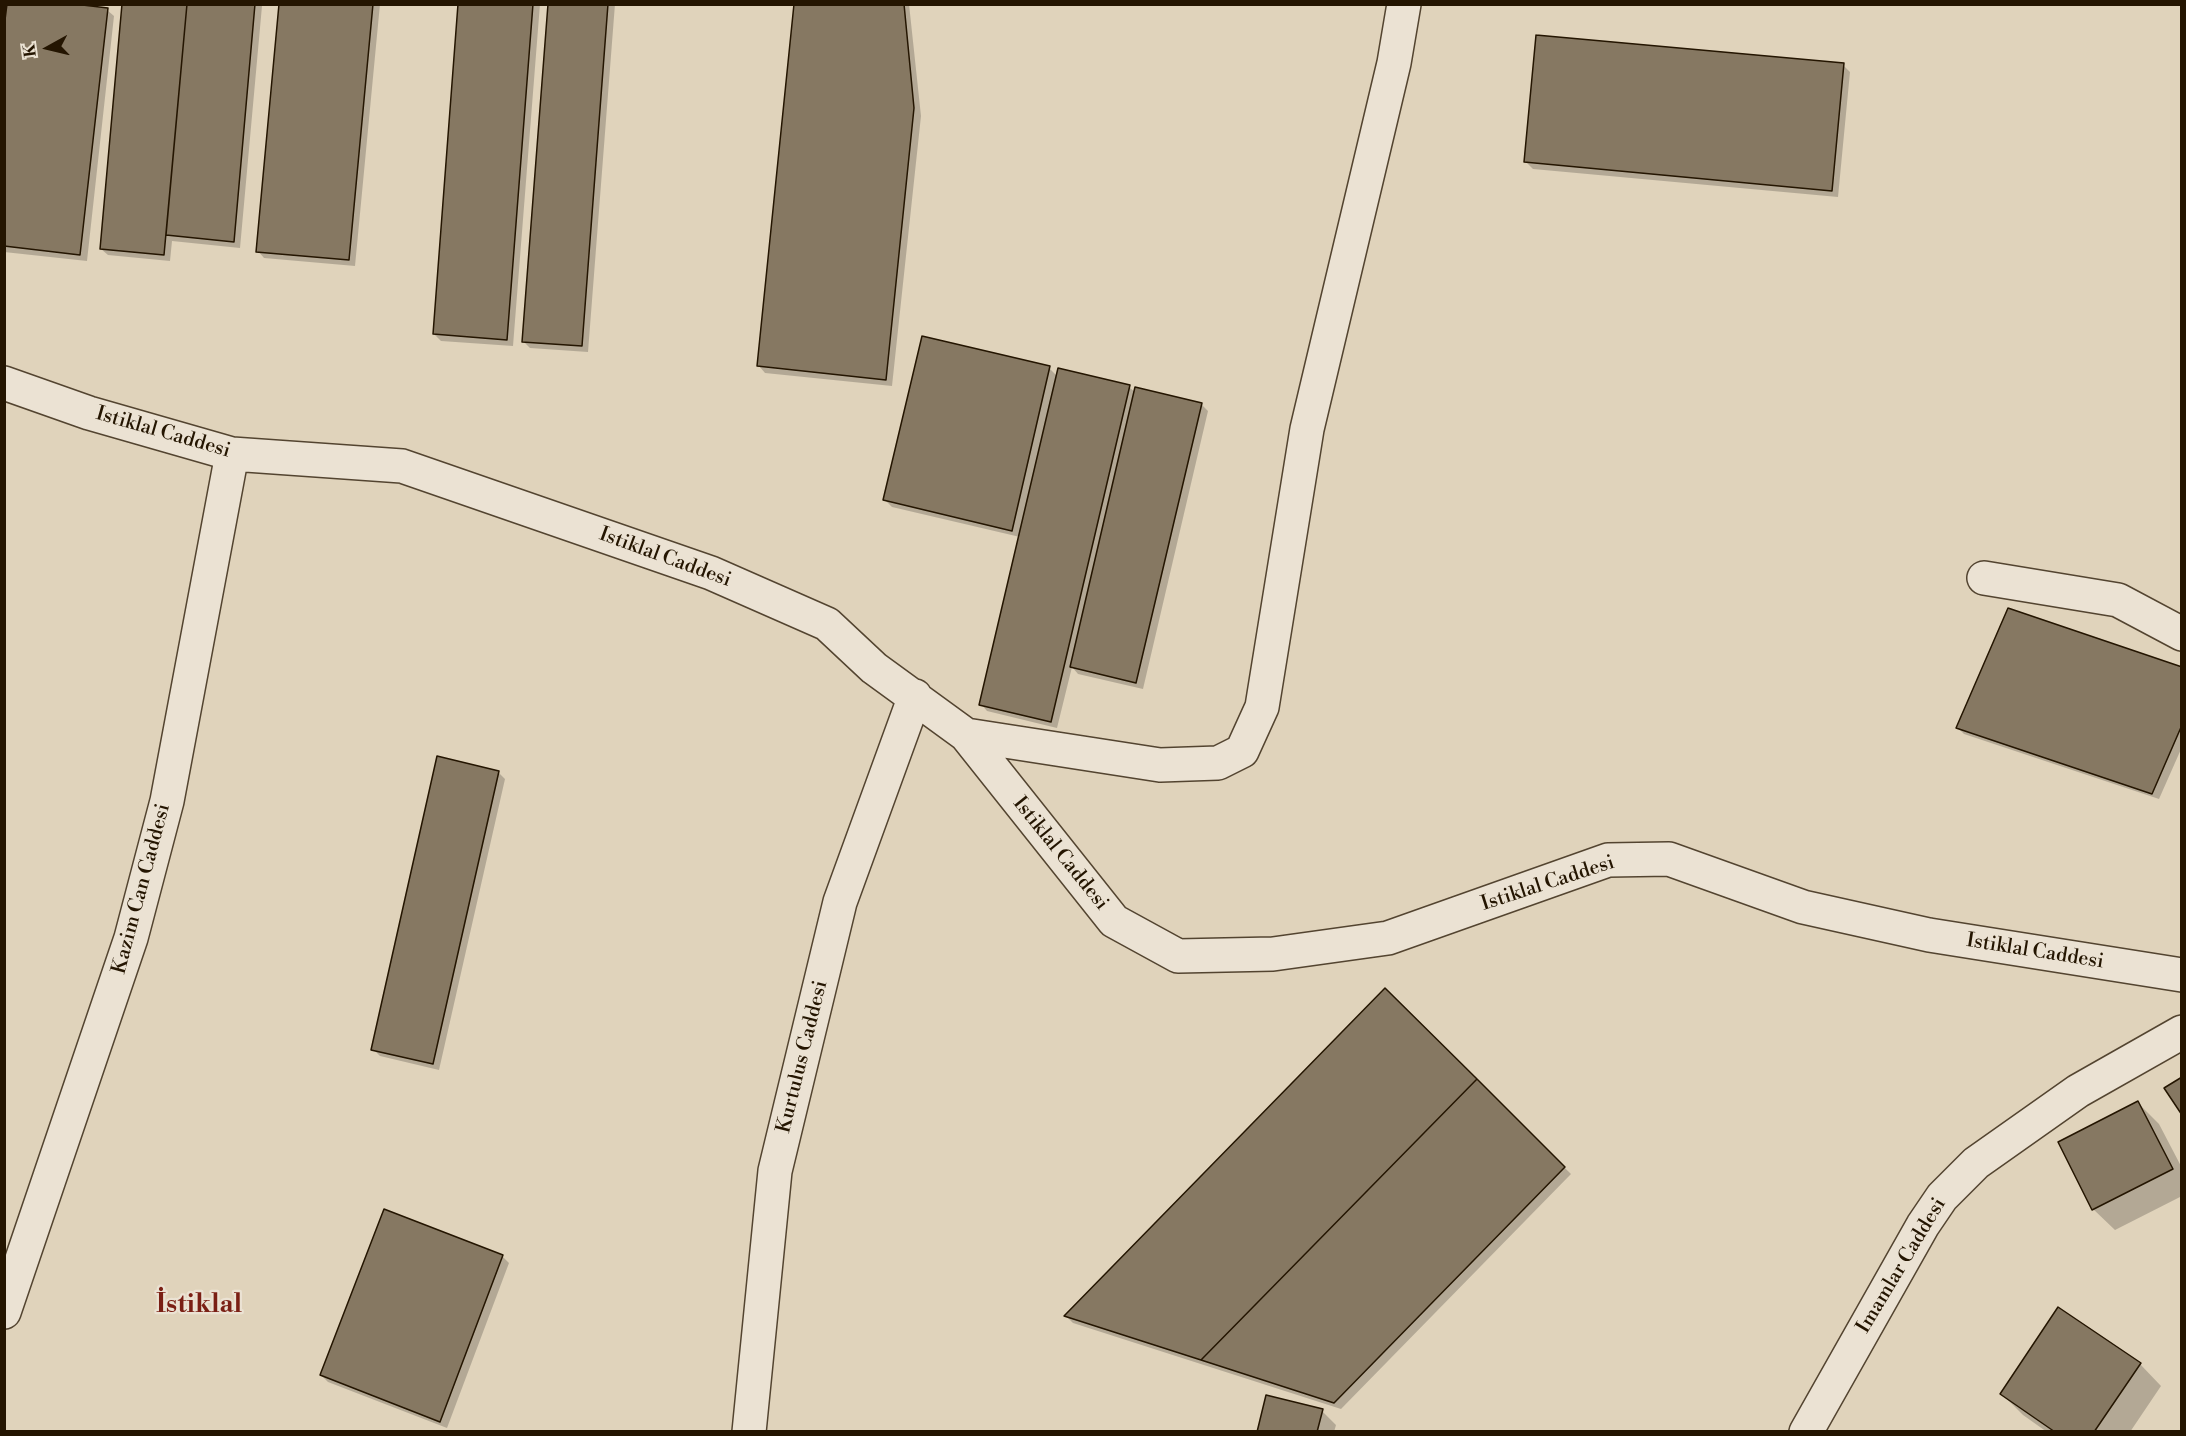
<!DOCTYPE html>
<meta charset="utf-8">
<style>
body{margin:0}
#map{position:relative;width:2186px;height:1436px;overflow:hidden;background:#e0d3bb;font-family:"Libre Bodoni",serif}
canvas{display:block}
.frame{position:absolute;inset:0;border:6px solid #241501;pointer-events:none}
.north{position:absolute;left:18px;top:18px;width:60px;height:60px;-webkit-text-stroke:4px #ebe2d3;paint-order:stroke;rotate:262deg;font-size:16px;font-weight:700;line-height:24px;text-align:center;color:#241501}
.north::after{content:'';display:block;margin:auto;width:21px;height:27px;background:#241501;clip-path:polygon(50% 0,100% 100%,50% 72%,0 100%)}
</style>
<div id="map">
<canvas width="2186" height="1436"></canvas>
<div class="frame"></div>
<div class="north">K</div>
</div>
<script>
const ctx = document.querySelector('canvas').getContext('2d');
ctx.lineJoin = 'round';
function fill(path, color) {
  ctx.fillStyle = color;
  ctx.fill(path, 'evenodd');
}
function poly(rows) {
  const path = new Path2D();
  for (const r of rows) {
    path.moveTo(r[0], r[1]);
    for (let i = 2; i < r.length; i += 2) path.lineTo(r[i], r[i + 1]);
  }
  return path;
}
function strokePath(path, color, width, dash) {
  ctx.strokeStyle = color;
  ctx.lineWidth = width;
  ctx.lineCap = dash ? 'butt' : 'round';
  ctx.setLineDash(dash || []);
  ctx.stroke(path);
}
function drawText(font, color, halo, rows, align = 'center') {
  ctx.font = font + ' "Libre Bodoni",serif';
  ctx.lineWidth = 4.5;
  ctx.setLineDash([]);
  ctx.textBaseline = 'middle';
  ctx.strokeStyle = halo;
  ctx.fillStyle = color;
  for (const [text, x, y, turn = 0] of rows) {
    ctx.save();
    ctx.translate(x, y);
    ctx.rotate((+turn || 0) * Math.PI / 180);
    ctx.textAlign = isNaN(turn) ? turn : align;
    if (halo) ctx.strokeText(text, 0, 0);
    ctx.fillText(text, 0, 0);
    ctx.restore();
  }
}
const shadow = poly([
 [123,4,262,6,240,248,172,241,170,261,108,255,101,249],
 [280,4,380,4,355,266,264,258,258,251],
 [460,4,540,4,513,346,441,341,434,334],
 [550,4,615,4,588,352,530,348,523,341],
 [796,4,909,4,921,116,892,386,765,373,759,366],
 [107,10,114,16,87,261,4,252,4,42],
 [1843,65,1850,72,1838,197,1533,169,1526,162],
 [1049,368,1057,376,1129,387,1136,393,1201,404,1208,411,1143,689,1078,674,1072,667,1057,728,987,711,981,704,1020,537,892,507,885,500],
 [2182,668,2182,747,2159,799,1964,734,1957,727],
 [498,772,505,779,439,1070,380,1056,373,1049],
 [1385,990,1571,1174,1341,1409,1073,1323,1066,1316],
 [2138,1103,2159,1124,2182,1168,2182,1196,2115,1230,2093,1209],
 [502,1256,509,1263,447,1428,328,1382,321,1375],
 [2140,1364,2161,1386,2130,1432,2047,1432,2023,1415,2001,1393],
 [1322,1411,1336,1425,1334,1432,1258,1432]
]);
const building = poly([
 [7,4,74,4,108,8,80,255,4,246,4,28,7,4],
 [122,4,187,4,164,255,100,249,122,4],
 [187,4,255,4,234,242,166,235,187,4],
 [279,4,373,4,349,260,256,252,279,4],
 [458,4,533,4,507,340,433,334,458,4],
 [548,4,608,4,582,346,522,342,548,4],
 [794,4,904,4,914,108,886,380,757,366,794,4],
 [1536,35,1844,63,1832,191,1524,162,1536,35],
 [922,336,1050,366,1012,531,883,500,922,336],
 [1058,368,1130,385,1051,722,979,705,1058,368],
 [1135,387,1202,403,1136,683,1070,667,1135,387],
 [2008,608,2182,667,2182,725,2152,794,1956,728,2008,608],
 [437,756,499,771,433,1064,371,1050,437,756],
 [1385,988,1477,1079,1201,1360,1064,1316,1385,988],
 [2182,1077,2182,1115,2164,1088,2182,1077],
 [1477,1079,1565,1167,1334,1403,1201,1360,1477,1079],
 [2138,1101,2173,1169,2092,1210,2058,1142,2138,1101],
 [384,1209,503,1255,440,1422,320,1375,384,1209],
 [2058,1307,2141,1363,2094,1432,2055,1432,2000,1394,2058,1307],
 [1266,1395,1323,1409,1317,1432,1257,1432,1266,1395]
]);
const minor = poly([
 [4,383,89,413,232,454,402,466,711,573,827,624,874,668,966,735,1114,921,1178,956,1273,954,1388,938,1608,860,1669,859,1803,907,1929,935,2182,975],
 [1984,578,2118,600,2182,634],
 [966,735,1160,765,1218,763,1242,751,1262,707,1307,429,1394,63,1404,4],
 [4,1312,131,938,167,801,232,454],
 [749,1432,775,1171,840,902,915,696],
 [1806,1432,1923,1225,1942,1197,1976,1163,2078,1091,2182,1032]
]);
const streetNames = [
 ["Istiklal Caddesi",163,433,16],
 ["Istiklal Caddesi",665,558,20],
 ["Istiklal Caddesi",1060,854,51],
 ["Istiklal Caddesi",1548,884,-18],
 ["Kazim Can Caddesi",142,889,-75],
 ["Istiklal Caddesi",2035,952,9],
 ["Kurtulus Caddesi",803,1057,-76],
 ["Imamlar Caddesi",1902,1266,-59]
];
const districtNames = [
 ["İstiklal",199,1306]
];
fill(shadow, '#0003');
fill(building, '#867862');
strokePath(building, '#241501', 1.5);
strokePath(minor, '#534430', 36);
strokePath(minor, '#ebe2d3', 33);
drawText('20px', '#241501', '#ebe2d3', streetNames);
drawText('bold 26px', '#7a1f14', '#ebe2d3', districtNames);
</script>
